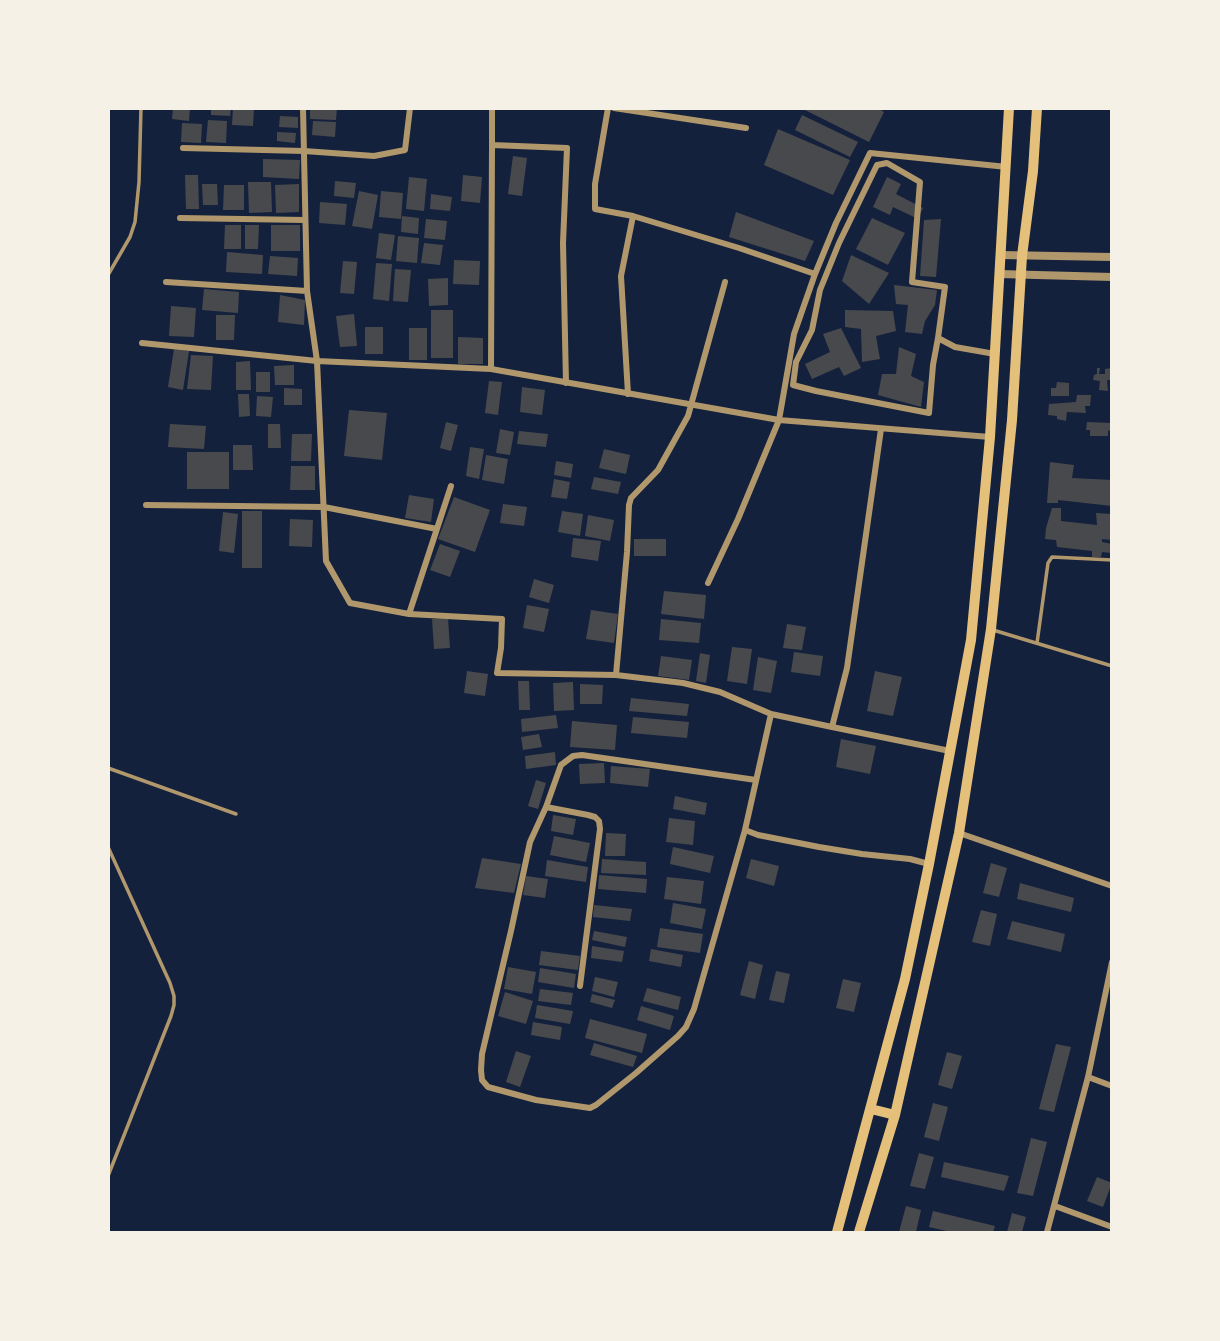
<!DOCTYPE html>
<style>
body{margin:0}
#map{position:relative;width:1220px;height:1341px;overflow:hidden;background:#14213d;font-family:"Alegreya Sans",sans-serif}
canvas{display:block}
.frame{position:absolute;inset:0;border:110px solid #f6f1e7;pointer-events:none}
</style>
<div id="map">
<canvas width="1220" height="1341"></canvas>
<div class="frame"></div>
</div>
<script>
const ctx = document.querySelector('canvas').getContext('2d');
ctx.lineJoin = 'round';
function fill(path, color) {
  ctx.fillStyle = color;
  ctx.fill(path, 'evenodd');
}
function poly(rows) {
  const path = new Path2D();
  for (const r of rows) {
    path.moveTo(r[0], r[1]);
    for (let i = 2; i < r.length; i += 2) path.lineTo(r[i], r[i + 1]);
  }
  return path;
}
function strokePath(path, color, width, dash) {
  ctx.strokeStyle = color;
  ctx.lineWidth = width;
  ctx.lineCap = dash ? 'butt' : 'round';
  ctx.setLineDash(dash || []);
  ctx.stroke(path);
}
const building = poly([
 [173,108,190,108,189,121,172,119],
 [211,108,231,108,230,116,211,115],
 [233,108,254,108,253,126,232,125],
 [310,108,337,108,336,120,310,119],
 [801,108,878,108,884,112,869,142],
 [802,115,858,142,850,157,795,130],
 [280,116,298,117,298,128,279,127],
 [208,120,227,121,226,143,206,142],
 [313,121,336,122,335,137,312,135],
 [182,123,202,124,201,143,181,142],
 [778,129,850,160,833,195,764,165],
 [277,132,296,133,295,143,277,141],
 [513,156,527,158,522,196,508,194],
 [263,159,300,160,299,179,263,177],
 [185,175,198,175,199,209,186,209],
 [463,175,482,177,480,203,461,201],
 [409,177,427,179,424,211,406,209],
 [887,177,901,184,896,194,923,208,918,219,893,207,890,215,873,207],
 [335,181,356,183,354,198,334,196],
 [248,182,271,182,272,212,249,213],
 [202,184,217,184,218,205,203,205],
 [299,184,299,212,276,213,275,185],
 [224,185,244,185,244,210,223,210],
 [359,191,378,195,372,229,352,226],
 [381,191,403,193,401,219,379,217],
 [431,194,452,197,450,211,430,209],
 [320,202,347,204,345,225,319,223],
 [736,212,814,241,805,261,729,237],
 [402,216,419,218,418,234,401,232],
 [872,218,905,233,888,265,856,249],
 [426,219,447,221,445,240,424,238],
 [941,219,936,277,920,276,924,220],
 [225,225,241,225,241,249,224,249],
 [245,225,259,225,258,249,245,249],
 [271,225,300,225,300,251,271,251],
 [379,233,395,235,391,260,376,258],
 [398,236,419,238,417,263,396,261],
 [424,243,443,245,440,265,421,263],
 [227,252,263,255,262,274,226,272],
 [851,255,889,273,869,304,842,281],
 [270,256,298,258,297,276,268,274],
 [454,260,480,261,479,285,453,284],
 [343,261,357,262,354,294,340,293],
 [376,263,392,264,389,301,373,299],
 [395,269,411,270,408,302,393,301],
 [448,278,448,305,429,306,428,279],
 [894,285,937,290,935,305,925,321,922,334,905,332,908,305,896,304],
 [204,289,239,292,238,313,202,310],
 [280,295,305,300,304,325,278,322],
 [171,306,196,308,194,337,169,336],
 [431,310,453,310,453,358,431,358],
 [845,310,893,311,896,331,876,336,880,359,862,362,861,329,845,327],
 [354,314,357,346,340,347,336,316],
 [216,315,235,315,234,340,216,340],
 [365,327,383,327,383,354,365,354],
 [409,328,427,328,427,360,409,360],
 [841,328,861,368,844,376,839,367,812,379,805,364,830,352,823,334],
 [458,337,483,338,483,364,458,364],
 [899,347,916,354,911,376,924,382,921,407,878,395,882,374,896,374],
 [174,349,189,351,183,390,168,387],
 [191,355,213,356,211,390,187,389],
 [250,361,251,390,236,390,236,362],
 [294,365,294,385,275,385,274,366],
 [1097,368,1100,368,1099,374,1105,374,1105,369,1112,368,1112,380,1107,380,1108,391,1099,390,1100,381,1093,380,1094,375,1097,374],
 [256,372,270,372,270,392,256,392],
 [489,381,502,382,498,415,485,413],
 [1057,382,1069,383,1069,396,1051,396,1051,388,1056,388],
 [522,387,545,390,542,415,520,412],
 [284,388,302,389,302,405,284,405],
 [238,394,249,394,250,416,239,417],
 [1077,395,1091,395,1090,406,1085,406,1086,413,1067,412,1066,421,1057,419,1057,416,1048,415,1049,404,1076,402],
 [257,396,273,397,271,417,256,416],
 [349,410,387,413,382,460,344,456],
 [446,422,458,425,451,451,440,448],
 [1087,422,1112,423,1112,430,1108,431,1108,436,1090,436,1090,430,1086,430],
 [170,424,206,426,204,449,168,447],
 [268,424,280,424,281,448,268,448],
 [500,429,514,432,510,455,496,453],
 [519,431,548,434,546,447,517,444],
 [292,434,312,434,311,461,291,461],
 [233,445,252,445,253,470,233,470],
 [470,447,484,449,479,479,466,476],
 [604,449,630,455,626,474,599,468],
 [187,452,229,452,229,489,187,489],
 [486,455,508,459,504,484,482,480],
 [556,461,573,464,571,478,554,475],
 [1050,462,1074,465,1072,478,1112,480,1112,506,1058,500,1058,503,1047,503],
 [291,466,315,466,315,490,290,490],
 [594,477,621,482,618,494,591,489],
 [554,479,570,482,567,499,551,497],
 [409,495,434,499,431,522,405,518],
 [454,497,490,510,475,552,438,539],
 [503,504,527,507,524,526,500,523],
 [1052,508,1061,508,1061,521,1097,525,1096,513,1112,514,1112,540,1102,539,1102,542,1112,544,1111,553,1102,552,1101,557,1092,557,1092,551,1057,547,1056,540,1045,539,1046,528],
 [242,511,262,511,262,568,242,568],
 [562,511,583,514,580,536,558,532],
 [223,512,238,514,234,553,219,551],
 [588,515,614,520,610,541,585,536],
 [290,519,313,520,312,547,289,546],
 [573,538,601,541,598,561,571,557],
 [634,539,666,539,666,556,634,556],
 [440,544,460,551,450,577,430,570],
 [534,579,554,585,549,603,529,597],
 [664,591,706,595,704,619,661,614],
 [527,605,549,609,544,632,523,628],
 [591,610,618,614,614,643,586,639],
 [448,618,450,648,434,649,432,619],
 [661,619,701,623,699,643,659,640],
 [787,624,806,627,802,650,783,648],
 [732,647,752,649,747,684,727,681],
 [794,652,823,656,820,676,791,672],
 [700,653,710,655,706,683,696,681],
 [661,656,692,660,689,680,658,676],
 [758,657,777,661,771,693,753,690],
 [467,671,488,674,485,696,464,693],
 [875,671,902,677,893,716,867,711],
 [518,681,529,681,530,710,519,710],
 [573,682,574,710,554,711,553,683],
 [580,684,603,685,602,704,580,704],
 [631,698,689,704,687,716,629,711],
 [556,715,558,728,522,732,521,719],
 [633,717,689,722,687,738,631,733],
 [572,721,617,725,615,750,570,747],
 [539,734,542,747,523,750,521,737],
 [841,739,876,746,870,774,836,767],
 [555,752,556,765,526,769,525,756],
 [604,763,605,783,580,784,579,764],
 [611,766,650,769,648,787,610,783],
 [536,780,546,783,538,809,528,806],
 [675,796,707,803,705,815,673,809],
 [553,815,576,819,573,835,551,831],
 [669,818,695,821,693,845,666,842],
 [606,833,626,834,625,856,605,856],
 [554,836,590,843,586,862,550,855],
 [673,847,714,856,710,873,670,864],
 [482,858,521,864,514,893,475,888],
 [602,859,646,862,646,875,601,873],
 [751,859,779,866,774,886,746,878],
 [547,860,588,867,586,882,545,876],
 [991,863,1007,868,999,897,983,893],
 [599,875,647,879,646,893,598,889],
 [526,876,548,879,545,898,523,895],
 [667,877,704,881,701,904,664,899],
 [1020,883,1074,898,1071,912,1017,899],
 [673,903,706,909,702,929,670,923],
 [594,905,632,909,630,921,593,917],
 [981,910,997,914,990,946,972,942],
 [1012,921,1065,934,1061,952,1007,939],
 [660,928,703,934,700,953,657,947],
 [594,931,627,937,625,947,592,940],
 [592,946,624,951,622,962,591,958],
 [651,949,683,955,681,967,649,961],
 [541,951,580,956,578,970,539,965],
 [749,961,763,965,755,999,740,995],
 [508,967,536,972,532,994,504,989],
 [540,968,576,974,574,988,538,982],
 [776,971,790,974,784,1003,769,1000],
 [595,977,618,982,614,997,592,991],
 [843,979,861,983,854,1012,836,1008],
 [647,988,681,997,678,1010,643,1001],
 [540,989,573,993,571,1005,538,1001],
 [505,992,533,1001,526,1024,498,1016],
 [592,994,615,1000,612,1008,590,1002],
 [537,1005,573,1011,570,1024,535,1018],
 [641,1006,674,1016,670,1030,637,1020],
 [590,1019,647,1034,642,1053,585,1038],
 [533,1022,562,1027,560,1040,531,1035],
 [594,1043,637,1056,633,1067,590,1055],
 [1056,1044,1071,1047,1054,1112,1039,1109],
 [516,1051,531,1056,520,1087,506,1082],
 [947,1052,962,1056,952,1089,938,1085],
 [933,1103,948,1107,939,1141,924,1137],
 [1031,1138,1047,1142,1033,1196,1017,1193],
 [919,1153,934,1157,925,1189,910,1186],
 [944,1162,1009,1176,1004,1191,941,1177],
 [1097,1177,1112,1183,1103,1207,1087,1201],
 [906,1206,921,1210,916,1232,899,1232],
 [933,1211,995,1226,993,1232,951,1232,929,1227],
 [1012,1213,1026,1217,1022,1232,1007,1232]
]);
const service = poly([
 [108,275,130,237,135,222,139,182,141,108],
 [993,630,1112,666],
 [1037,643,1048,563,1052,557,1112,560],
 [108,768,236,814],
 [108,847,170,983,174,996,174,1005,171,1016,108,1176]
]);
const minor = poly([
 [303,108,307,291,317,361,326,561,350,603,409,614,502,619,501,648,497,673,616,675,683,683,720,692,771,714,832,727],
 [492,108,492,145,567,148,563,243,566,383],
 [608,108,595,184,595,209,633,216,621,276,628,394],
 [614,108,746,128],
 [183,148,304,151,374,156,405,150,410,108],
 [633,216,739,248,815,274],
 [180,218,305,220],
 [166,282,307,291],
 [938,338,933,365,929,413,816,391,793,385,796,362,812,330,820,290,839,243,877,165,887,163,920,182,912,282,945,287,938,338,955,347,995,354],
 [142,343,317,361,491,369,779,420,990,437],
 [491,369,492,145],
 [881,429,847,668,832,727,950,751],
 [146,505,324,507,437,529],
 [708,583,738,519,779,420,794,334,815,274,836,223,870,153,1007,167],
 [409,614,451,486],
 [616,675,627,552,629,505,631,498,658,470,688,416,725,282],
 [771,714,745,830,758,835,819,847,862,854,910,859,929,864],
 [546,807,588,815,595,817,599,821,600,829,580,986],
 [745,830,694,1009,686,1027,678,1036,636,1073,596,1105,590,1108,536,1100,488,1087,482,1080,481,1070,482,1054,511,931,530,842,546,807,561,765,573,756,582,755,756,780],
 [959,833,1112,886],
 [1088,1077,1112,1086],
 [1055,1206,1112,1227],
 [1047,1232,1088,1077,1112,962]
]);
const tertiary = poly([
 [1001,255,1112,257],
 [999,274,1112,277]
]);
const primary = poly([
 [871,1109,895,1115],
 [837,1232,905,979,929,864,971,640,990,437,1009,108],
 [859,1232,895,1115,959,833,991,629,1012,420,1022,256,1033,171,1037,108]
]);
fill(building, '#48494c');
strokePath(service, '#b1986c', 3.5);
strokePath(minor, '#b1986c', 6);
strokePath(tertiary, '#b1986c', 8);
strokePath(primary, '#e5c07b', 10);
</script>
